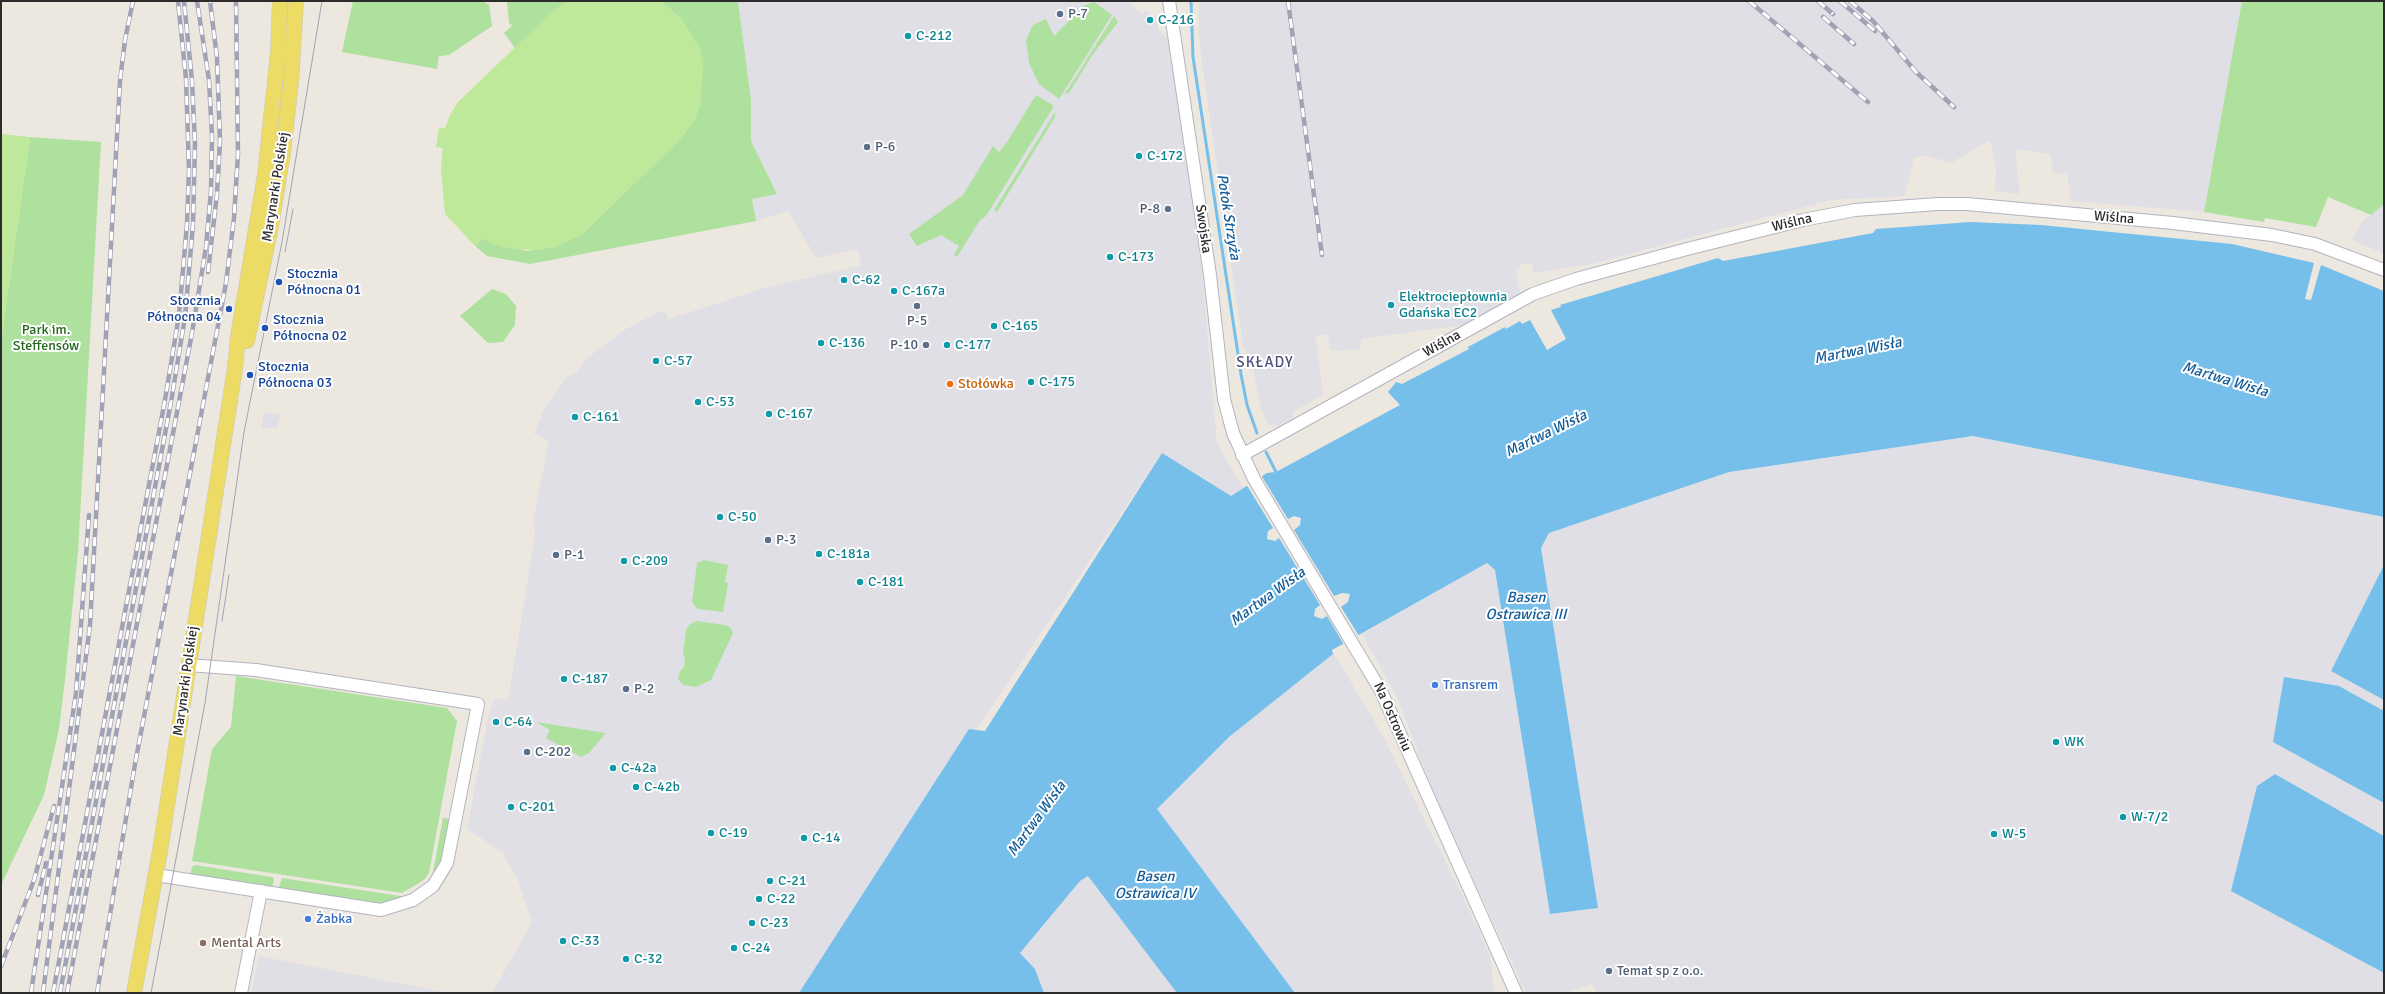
<!DOCTYPE html>
<meta charset="utf-8">
<style>
body{margin:0}
#map{position:relative;width:2385px;height:994px;overflow:hidden;background:#ede8df;font-family:Signika,sans-serif}
canvas{display:block}
.frame{position:absolute;inset:0;border:2px solid #2c2c2c;pointer-events:none}
</style>
<div id="map">
<canvas width="2385" height="994"></canvas>
<div class="frame"></div>
</div>
<script>
const ctx = document.querySelector('canvas').getContext('2d');
ctx.lineJoin = 'round';
function fill(path, color) {
  ctx.fillStyle = color;
  ctx.fill(path, 'evenodd');
}
function poly(rows) {
  const path = new Path2D();
  for (const r of rows) {
    path.moveTo(r[0], r[1]);
    for (let i = 2; i < r.length; i += 2) path.lineTo(r[i], r[i + 1]);
  }
  return path;
}
function strokePath(path, color, width, dash) {
  ctx.strokeStyle = color;
  ctx.lineWidth = width;
  ctx.lineCap = dash ? 'butt' : 'round';
  ctx.setLineDash(dash || []);
  ctx.stroke(path);
}
function drawText(font, color, halo, rows, align = 'center') {
  ctx.font = font + ' Signika,sans-serif';
  ctx.lineWidth = 4;
  ctx.setLineDash([]);
  ctx.textBaseline = 'middle';
  ctx.strokeStyle = halo;
  ctx.fillStyle = color;
  for (const [text, x, y, turn = 0] of rows) {
    ctx.save();
    ctx.translate(x, y);
    ctx.rotate((+turn || 0) * Math.PI / 180);
    ctx.textAlign = isNaN(turn) ? turn : align;
    if (halo) ctx.strokeText(text, 0, 0);
    ctx.fillText(text, 0, 0);
    ctx.restore();
  }
}
const industrial = poly([
 [738,1,1128,1,1142,14,1146,10,1161,23,1157,28,1168,39,1202,271,1217,443,1243,488,1231,496,1162,453,800,993,492,993,532,922,517,878,502,852,467,829,489,713,495,698,508,701,535,534,533,521,549,441,534,434,545,407,566,378,577,372,586,359,624,330,658,312,665,311,668,319,765,288,861,265,857,249,816,258,788,211,756,221,751,199,777,193,751,141,751,100],
 [1199,1,2242,1,2204,212,2071,201,2067,173,2053,174,2050,154,2015,149,2020,194,1995,191,1996,168,1990,140,1951,163,1925,155,1914,158,1905,196,1831,200,1588,265,1533,273,1532,263,1523,264,1516,270,1520,294,1463,325,1361,339,1361,345,1359,349,1336,351,1330,349,1328,334,1316,336,1323,395,1293,412,1293,417,1279,426,1268,425,1261,408,1251,361,1243,346,1202,64,1199,35],
 [2384,204,2384,254,2352,240,2363,221],
 [264,412,281,415,277,428,261,428],
 [1973,436,2384,517,2384,565,2331,671,2384,700,2384,711,2339,686,2273,741,2384,803,2384,836,2275,774,2231,891,2384,973,2384,992,1597,993,1592,984,1566,993,1526,993,1433,792,1398,699,1362,634,1487,563,1495,570,1551,914,1598,908,1541,548,1549,533,1729,472],
 [1332,650,1383,736,1466,903,1490,956,1494,993,1044,993,1035,969,1020,953,1080,881,1088,876,1229,737,1332,655],
 [259,956,429,989,450,993,251,993]
]);
const green = poly([
 [353,1,485,1,486,4,489,4,492,26,449,55,439,56,437,69,342,52],
 [507,1,566,1,515,48,504,33,513,25,509,24],
 [660,1,738,1,751,100,751,141,777,194,752,199,756,221,530,264,487,256,475,246,483,238,526,251,554,247,581,235,679,140,695,120,701,100,700,49,681,18],
 [2242,1,2384,1,2384,204,2371,215,2328,197,2316,227,2265,218,2264,222,2204,212],
 [1094,2,1112,15,1059,99,1039,84,1029,63,1026,40,1033,25,1046,19,1054,36,1085,5],
 [1114,16,1118,22,1093,54,1069,93,1065,94],
 [1036,95,1054,106,986,216,980,220,957,257,954,255,959,246,941,235,917,246,909,234,963,195,993,146,999,152,1007,142],
 [1055,112,1055,117,997,212,994,210],
 [30,137,101,142,78,552,65,680,59,729,44,795,1,885,1,341],
 [492,289,506,294,516,306,515,325,503,342,488,343,460,316],
 [704,560,728,565,725,582,728,583,723,612,698,609,692,602,697,563],
 [697,621,725,625,731,628,733,633,711,680,696,687,683,685,678,679,680,671,684,667,685,658,683,653,686,630,690,624],
 [236,676,447,708,457,721,429,873,424,880,402,893,192,861,212,749,231,727],
 [536,722,605,733,605,734,589,753,581,757,546,738,550,730],
 [443,818,452,819,441,864,432,877],
 [195,865,272,877,274,879,272,889,190,876,192,867],
 [282,878,407,897,382,903,278,890]
]);
const pitch = poly([
 [566,1,660,1,681,18,700,49,703,63,701,100,695,120,679,140,581,235,554,247,539,250,510,249,490,243,483,238,475,246,445,214,441,168,443,148,436,147,439,128,445,128,450,115,458,102,552,12],
 [1,134,30,137,1,341]
]);
const water = poly([
 [1970,222,2041,225,2232,244,2314,263,2305,299,2311,300,2321,265,2384,291,2384,517,1973,436,1729,472,1549,533,1541,548,1598,908,1550,914,1495,570,1487,563,1332,650,1333,654,1229,737,1157,809,1295,993,1177,993,1088,876,1080,881,1020,953,1035,969,1044,993,799,993,969,729,985,731,1162,453,1231,496,1267,473,1276,472,1400,405,1388,392,1396,382,1402,384,1469,349,1468,347,1505,327,1506,329,1520,321,1522,324,1530,320,1547,350,1566,339,1551,310,1561,307,1560,305,1718,258,1723,261,1873,233,1876,229],
 [2384,565,2384,700,2331,671],
 [2284,677,2339,686,2384,711,2384,803,2273,742],
 [2275,774,2384,836,2384,973,2231,891,2257,786]
]);
const pier = poly([
 [1261,475,1288,519,1294,516,1301,518,1300,525,1294,530,1334,596,1342,593,1350,594,1348,602,1341,607,1359,636,1344,645,1327,616,1322,619,1314,616,1315,609,1320,605,1279,538,1275,541,1267,539,1268,531,1273,528,1246,484]
]);
const stream = poly([
 [1191,1,1193,57,1241,374,1247,405,1257,433],
 [1266,452,1278,476]
]);
const minor = poly([
 [1169,1,1210,275,1224,399,1233,433,1254,479,1381,691,1516,993],
 [1242,455,1533,294,1576,279,1687,249,1803,220,1855,210,1938,204,1967,204,2173,223,2272,235,2315,244,2384,270],
 [156,875,381,910,413,900,433,886,447,863,478,704,256,670,188,665],
 [241,993,261,891]
]);
const major = poly([
 [247,341,271,226,283,152,291,82,296,1],
 [134,993,160,851,235,368,238,337,265,175,278,53,280,1]
]);
const tram = poly([
 [285,252,293,209],
 [222,621,229,575],
 [151,993,205,703,244,432,282,242,322,1]
]);
const rail = poly([
 [1288,1,1322,255],
 [1749,1,1868,102],
 [1818,1,1833,14],
 [1840,1,1875,31],
 [1850,1,1873,21,1916,72,1954,107],
 [1823,17,1854,44],
 [208,272,217,194,220,141,217,58,210,1],
 [38,895,46,863],
 [1,966,34,880,54,806],
 [31,993,76,693,89,515],
 [43,993,90,625,120,81,125,40,133,1],
 [53,993,165,400,179,315,187,224,189,170,186,79,178,1],
 [60,993,171,402,185,317,193,224,195,143,192,81,184,1],
 [67,993,192,333,206,247,211,191,212,136,209,80,197,1],
 [97,993,135,764,226,283,234,218,238,154,236,1]
]);
const markers = [
 [1060,14,4,"#5c6f8a"],
 [1150,20,4,"#0f9aa8"],
 [908,36,4,"#0f9aa8"],
 [867,147,4,"#5c6f8a"],
 [1139,156,4,"#0f9aa8"],
 [1168,209,4,"#5c6f8a"],
 [1110,257,4,"#0f9aa8"],
 [844,280,4,"#0f9aa8"],
 [279,282,4,"#1a4fb4"],
 [894,291,4,"#0f9aa8"],
 [1391,305,4,"#0f9aa8"],
 [917,306,4,"#5c6f8a"],
 [229,309,4,"#1a4fb4"],
 [994,326,4,"#0f9aa8"],
 [265,328,4,"#1a4fb4"],
 [821,343,4,"#0f9aa8"],
 [926,345,4,"#5c6f8a"],
 [947,345,4,"#0f9aa8"],
 [656,361,4,"#0f9aa8"],
 [250,375,4,"#1a4fb4"],
 [1031,382,4,"#0f9aa8"],
 [950,384,4,"#e8710a"],
 [698,402,4,"#0f9aa8"],
 [769,414,4,"#0f9aa8"],
 [575,417,4,"#0f9aa8"],
 [720,517,4,"#0f9aa8"],
 [768,540,4,"#5c6f8a"],
 [819,554,4,"#0f9aa8"],
 [556,555,4,"#5c6f8a"],
 [624,561,4,"#0f9aa8"],
 [860,582,4,"#0f9aa8"],
 [564,679,4,"#0f9aa8"],
 [1435,685,4,"#3f7fe0"],
 [626,689,4,"#5c6f8a"],
 [496,722,4,"#0f9aa8"],
 [2056,742,4,"#0f9aa8"],
 [527,752,4,"#5c6f8a"],
 [613,768,4,"#0f9aa8"],
 [636,787,4,"#0f9aa8"],
 [511,807,4,"#0f9aa8"],
 [2123,817,4,"#0f9aa8"],
 [711,833,4,"#0f9aa8"],
 [1994,834,4,"#0f9aa8"],
 [804,838,4,"#0f9aa8"],
 [770,881,4,"#0f9aa8"],
 [759,899,4,"#0f9aa8"],
 [308,919,4,"#3f7fe0"],
 [752,923,4,"#0f9aa8"],
 [563,941,4,"#0f9aa8"],
 [203,943,4,"#8d6e63"],
 [734,948,4,"#0f9aa8"],
 [626,959,4,"#0f9aa8"],
 [1609,971,4,"#5c6f8a"]
];
const serviceNames = [
 ["P-7",1068,14],
 ["P-6",875,147],
 ["P-8",1160,209,"right"],
 ["P-5",917,321,"center"],
 ["P-10",918,345,"right"],
 ["P-3",776,540],
 ["P-1",564,555],
 ["P-2",634,689],
 ["C-202",535,752],
 ["Temat sp z o.o.",1617,971]
];
const cultureNames = [
 ["C-216",1158,20],
 ["C-212",916,36],
 ["C-172",1147,156],
 ["C-173",1118,257],
 ["C-62",852,280],
 ["C-167a",902,291],
 ["Elektrociepłownia",1399,297],
 ["Gdańska EC2",1399,313],
 ["C-165",1002,326],
 ["C-136",829,343],
 ["C-177",955,345],
 ["C-57",664,361],
 ["C-175",1039,382],
 ["C-53",706,402],
 ["C-167",777,414],
 ["C-161",583,417],
 ["C-50",728,517],
 ["C-181a",827,554],
 ["C-209",632,561],
 ["C-181",868,582],
 ["C-187",572,679],
 ["C-64",504,722],
 ["WK",2064,742],
 ["C-42a",621,768],
 ["C-42b",644,787],
 ["C-201",519,807],
 ["W-7/2",2131,817],
 ["C-19",719,833],
 ["W-5",2002,834],
 ["C-14",812,838],
 ["C-21",778,881],
 ["C-22",767,899],
 ["C-23",760,923],
 ["C-33",571,941],
 ["C-24",742,948],
 ["C-32",634,959]
];
const streetNames = [
 ["Marynarki Polskiej",276,187,-81],
 ["Wiślna",2114,218,5],
 ["Wiślna",1792,223,-13],
 ["Swojska",1203,229,82],
 ["Wiślna",1442,344,-29],
 ["Marynarki Polskiej",186,681,-82],
 ["Na Ostrowiu",1392,717,66]
];
const transitNames = [
 ["Stocznia",287,274],
 ["Północna 01",287,290],
 ["Stocznia",221,301,"right"],
 ["Północna 04",221,317,"right"],
 ["Stocznia",273,320],
 ["Północna 02",273,336],
 ["Stocznia",258,367],
 ["Północna 03",258,383]
];
const parkNames = [
 ["Park im.",46,330],
 ["Steffensów",46,346]
];
const foodNames = [
 ["Stołówka",958,384]
];
const shopNames = [
 ["Transrem",1443,685],
 ["Żabka",316,919]
];
const educationNames = [
 ["Mental Arts",211,943]
];
const waterNames = [
 ["Potok Strzyża",1228,217,81],
 ["Martwa Wisła",1858,351,-11],
 ["Martwa Wisła",2225,380,17],
 ["Martwa Wisła",1546,434,-26],
 ["Martwa Wisła",1268,597,-36],
 ["Basen",1526,598],
 ["Ostrawica III",1526,615],
 ["Martwa Wisła",1037,819,-54],
 ["Basen",1155,877],
 ["Ostrawica IV",1155,894]
];
const neighbourhoodNames = [
 ["SKŁADY",1265,363]
];
fill(industrial, '#e1dfe6');
fill(green, '#ade19d');
fill(pitch, '#bee89a');
fill(water, '#76bfeb');
fill(pier, '#ede8df');
strokePath(stream, '#76bfeb', 3);
strokePath(minor, '#b2b3bf', 14);
strokePath(major, '#c8c8c8', 16);
strokePath(minor, '#fff', 12);
strokePath(major, '#ecdb65', 15);
strokePath(tram, '#a1a2b5', 1);
strokePath(rail, '#a1a2b5', 4.5);
strokePath(rail, '#fff', 3, [9]);
for (const [x, y, r, color] of markers) {
  const dot = new Path2D();
  dot.arc(x, y, r, 0, 2 * Math.PI);
  ctx.fillStyle = color;
  ctx.fill(dot);
  strokePath(dot, '#fff', 1.5);
}
drawText('14px', '#4e5e75', '#fff', serviceNames, 'left');
drawText('14px', '#0d838f', '#fff', cultureNames, 'left');
drawText('14px', '#2c2c2c', '#fff', streetNames);
drawText('14px', '#164399', '#fff', transitNames, 'left');
drawText('14px', '#25671d', '#fff', parkNames);
drawText('14px', '#c56008', '#fff', foodNames, 'left');
drawText('14px', '#366cbe', '#fff', shopNames, 'left');
drawText('14px', '#785e54', '#fff', educationNames, 'left');
drawText('italic 15px', '#125c99', '#fff', waterNames);
ctx.letterSpacing = '1px';
drawText('15px', '#4d517b', '#fff', neighbourhoodNames);
ctx.letterSpacing = '0px';
</script>
